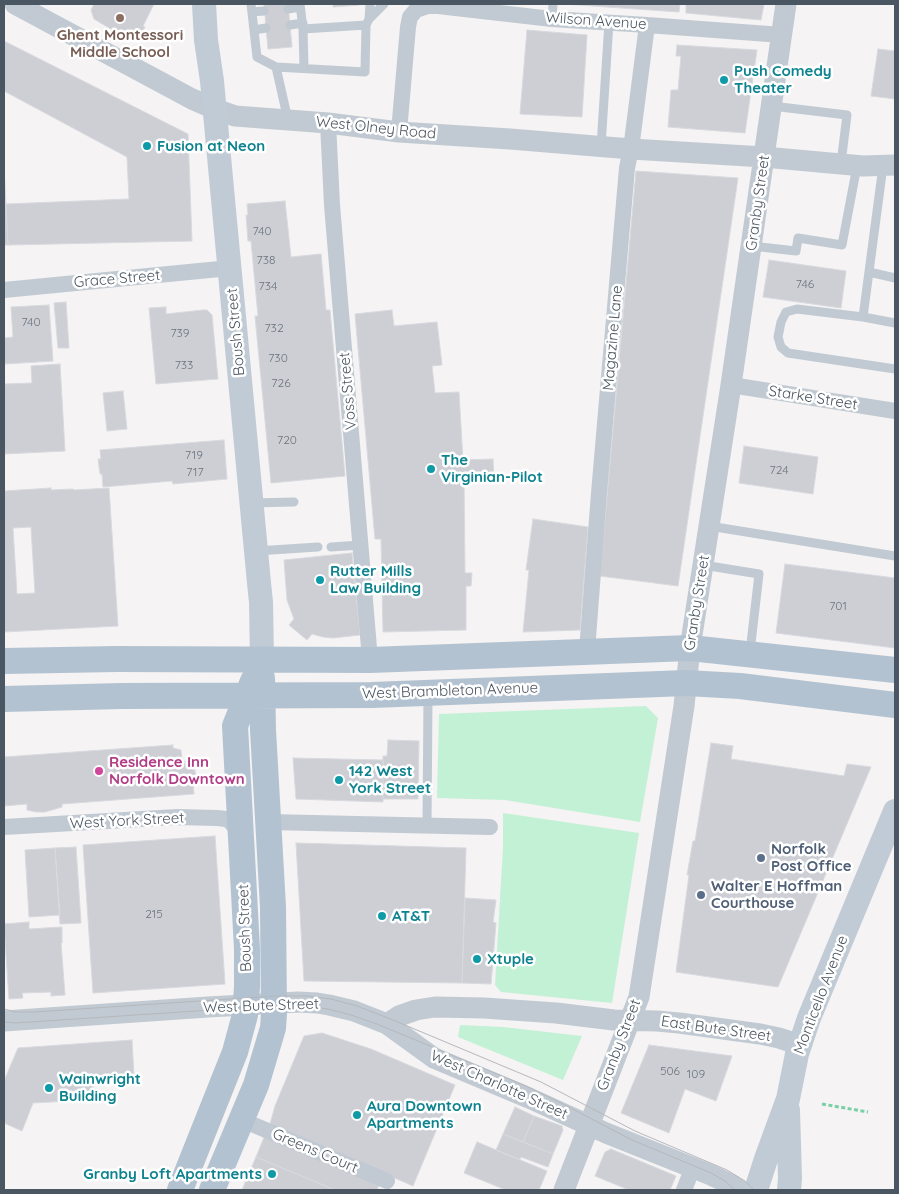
<!DOCTYPE html>
<style>
body{margin:0}
#map{position:relative;width:899px;height:1194px;overflow:hidden;background:#f5f3f3;font-family:Quicksand,sans-serif}
canvas{display:block}
.frame{position:absolute;inset:0;border:5px solid #4a5661;pointer-events:none}
</style>
<div id="map">
<canvas width="899" height="1194"></canvas>
<div class="frame"></div>
</div>
<script>
const ctx = document.querySelector('canvas').getContext('2d');
ctx.lineJoin = 'round';
function fill(path, color) {
  ctx.fillStyle = color;
  ctx.fill(path, 'evenodd');
}
function poly(rows) {
  const path = new Path2D();
  for (const r of rows) {
    path.moveTo(r[0], r[1]);
    for (let i = 2; i < r.length; i += 2) path.lineTo(r[i], r[i + 1]);
  }
  return path;
}
function strokePath(path, color, width, dash) {
  ctx.strokeStyle = color;
  ctx.lineWidth = width;
  ctx.lineCap = dash ? 'butt' : 'round';
  ctx.setLineDash(dash || []);
  ctx.stroke(path);
}
function drawText(font, color, halo, rows, align = 'center') {
  ctx.font = font + ' Quicksand,sans-serif';
  ctx.lineWidth = 5;
  ctx.setLineDash([]);
  ctx.textBaseline = 'middle';
  ctx.strokeStyle = halo;
  ctx.fillStyle = color;
  for (const [text, x, y, turn = 0] of rows) {
    ctx.save();
    ctx.translate(x, y);
    ctx.rotate((+turn || 0) * Math.PI / 180);
    ctx.textAlign = isNaN(turn) ? turn : align;
    if (halo) ctx.strokeText(text, 0, 0);
    ctx.fillText(text, 0, 0);
    ctx.restore();
  }
}
const green = poly([
 [646,706,658,718,640,822,505,800,437,798,439,714],
 [503,813,639,833,612,1003,501,992,495,985,503,847],
 [460,1025,503,1027,582,1036,563,1080,458,1037]
]);
const building = poly([
 [94,4,154,4,143,26,145,27,140,36,129,40,94,19,91,10,94,4],
 [264,4,288,4,292,47,268,49,264,4],
 [333,4,359,4,359,5,333,7,333,4],
 [564,4,680,4,679,12,564,4],
 [686,4,764,4,761,20,686,13,686,4],
 [527,30,587,35,582,117,520,114,527,30],
 [4,41,188,134,192,241,8,245,6,204,129,199,127,157,4,91,4,41],
 [677,45,757,50,745,133,668,127,671,90,678,90,681,56,676,56,677,45],
 [878,49,895,51,895,99,871,96,878,49],
 [4,166,8,245,4,245,4,166],
 [636,171,738,178,678,586,600,576,636,171],
 [285,201,291,257,321,254,326,310,330,310,345,476,271,483,255,316,258,316,251,241,248,241,246,215,248,215,247,204,285,201],
 [769,260,846,271,841,308,763,297,769,260],
 [66,302,69,348,58,348,54,303,66,302],
 [49,305,53,361,4,364,4,338,13,337,11,307,49,305],
 [166,307,166,314,203,310,207,310,212,315,218,379,156,384,149,308,166,307],
 [392,310,394,326,437,322,442,365,432,366,435,393,459,392,463,460,493,459,494,478,464,479,465,573,472,573,471,586,466,586,466,630,383,632,381,539,375,539,355,314,392,310],
 [60,364,65,451,4,454,4,386,5,384,32,383,31,366,60,364],
 [123,391,127,429,107,431,103,393,123,391],
 [224,440,227,479,173,484,172,481,103,487,102,474,100,474,98,459,101,459,100,450,224,440],
 [744,446,818,457,813,494,739,483,744,446],
 [51,488,51,490,73,489,74,490,109,488,118,626,4,632,4,491,51,488],
 [31,527,35,593,17,594,13,528,31,527],
 [533,519,588,527,580,630,523,632,529,570,526,570,533,519],
 [352,553,360,635,333,638,323,637,312,634,307,640,289,625,294,619,287,600,284,560,352,553],
 [785,564,895,578,895,648,776,633,785,564],
 [388,740,419,741,418,799,383,799,383,756,387,756,388,740],
 [711,743,733,746,731,759,844,776,847,764,871,767,778,987,676,972,689,875,687,875,693,841,695,841,711,743],
 [173,745,173,748,181,750,182,761,193,761,197,782,193,783,194,794,62,804,62,807,45,812,36,812,27,810,27,804,4,806,4,757,173,745],
 [293,758,383,760,383,802,296,799,293,758],
 [215,836,225,984,93,993,83,845,215,836],
 [296,843,466,848,462,983,304,981,296,843],
 [76,847,81,923,60,924,55,848,76,847],
 [55,848,60,915,29,917,25,850,55,848],
 [465,898,496,900,493,922,496,923,491,984,462,983,465,898],
 [29,922,29,929,62,927,62,943,61,943,65,995,51,996,51,992,22,993,23,998,9,999,4,924,29,922],
 [322,1033,371,1049,455,1085,413,1186,270,1124,275,1106,304,1036,322,1033],
 [132,1040,134,1076,93,1079,94,1094,89,1094,89,1096,87,1096,87,1097,86,1098,86,1100,33,1103,22,1131,4,1123,4,1081,18,1048,132,1040],
 [649,1045,732,1056,716,1101,685,1089,669,1133,621,1113,649,1045],
 [515,1107,534,1116,523,1142,503,1134,515,1107],
 [534,1116,562,1126,563,1130,553,1154,523,1142,534,1116],
 [503,1134,553,1154,548,1167,521,1157,520,1160,496,1150,503,1134],
 [265,1135,380,1182,377,1190,335,1190,256,1157,265,1135],
 [477,1142,547,1171,539,1190,506,1190,464,1173,477,1142],
 [611,1149,676,1176,670,1190,629,1190,595,1176,605,1152,611,1149],
 [256,1157,335,1190,242,1190,256,1157]
]);
const path = poly([
 [822,1104,868,1112]
]);
const service = poly([
 [251,4,257,57,276,67,288,120],
 [300,4,303,29,304,68],
 [288,9,300,7],
 [252,12,264,11],
 [369,19,384,4],
 [552,19,553,4],
 [290,25,303,23],
 [303,29,366,25],
 [254,30,266,28],
 [276,67,365,72,366,25,369,19,370,4],
 [772,106,847,115,841,163],
 [601,146,609,22],
 [752,246,796,251,798,238,842,245,857,166],
 [869,272,895,278],
 [863,317,883,166],
 [895,323,863,317,797,309,786,312,781,322,778,337,781,347,788,353,895,369],
 [251,503,294,502],
 [709,526,895,556],
 [331,547,361,545],
 [256,551,318,547],
 [703,565,759,574,750,652],
 [427,825,428,696]
]);
const minor = poly([
 [328,123,332,205,370,660],
 [399,132,408,27,410,17,416,10,428,6,438,6,552,19,647,25,782,35],
 [4,290,230,268],
 [731,385,895,411],
 [587,651,599,493,627,168,631,149,647,25],
 [268,822,490,827],
 [4,827,177,817,217,818,226,819,230,821,241,835],
 [242,1120,387,1181],
 [684,1190,693,1167]
]);
const tertiary = poly([
 [15,4,192,99,215,109,235,116,328,123,399,132,510,139,631,149,764,157,863,166,895,165],
 [4,1021,208,1007,298,1002,317,1003,329,1005,354,1011,387,1024,434,1058,529,1098,606,1133,711,1175,732,1185,739,1190],
 [387,1024,399,1016,416,1010,435,1007,484,1008,556,1013,614,1020,657,1021,679,1023,760,1034,779,1038,800,1045],
 [564,1190,639,997,684,706,690,648,731,385,786,4]
]);
const secondary = poly([
 [204,4,206,40,212,81,221,178,259,583,261,602,262,660],
 [788,1110,790,1178,789,1190],
 [756,1190,766,1159,788,1099,797,1054,809,1018,895,811]
]);
const primary = poly([
 [4,661,117,659,370,660,690,648,895,670],
 [4,699,122,696,372,695,686,683,740,686,895,705],
 [180,1190,235,1052,245,1015,247,987,247,949,235,726,253,681],
 [212,1190,256,1085,273,1028,274,1013,273,907,263,730,262,678]
]);
const tram = poly([
 [4,1009,16,1012,34,1012,275,996,307,996,331,999,357,1006,393,1020,541,1082,635,1131,727,1170,745,1181,754,1190],
 [4,1022,15,1023,286,1005,307,1006,328,1009,351,1015,377,1024,526,1086,559,1102,632,1140,711,1173,725,1181,735,1190]
]);
const markers = [
 [120,18,5,"#8d6e63"],
 [724,80,5,"#0f9aa8"],
 [147,146,5,"#0f9aa8"],
 [431,469,5,"#0f9aa8"],
 [320,580,5,"#0f9aa8"],
 [99,771,5,"#d1479c"],
 [339,780,5,"#0f9aa8"],
 [761,858,5,"#5c6f8a"],
 [701,895,5,"#5c6f8a"],
 [382,916,5,"#0f9aa8"],
 [477,959,5,"#0f9aa8"],
 [49,1088,5,"#0f9aa8"],
 [357,1115,5,"#0f9aa8"],
 [272,1174,5,"#0f9aa8"]
];
const numberNames = [
 ["740",262,231],
 ["738",266,260],
 ["746",805,284],
 ["734",268,286],
 ["740",31,322],
 ["732",274,328],
 ["739",180,333],
 ["730",278,358],
 ["733",184,365],
 ["726",281,383],
 ["720",287,440],
 ["719",194,455],
 ["724",779,470],
 ["717",195,472],
 ["701",838,606],
 ["215",154,914],
 ["506",670,1071],
 ["109",696,1074]
];
const streetNames = [
 ["Wilson Avenue",596,21,4],
 ["West Olney Road",376,128,6],
 ["Granby Street",758,203,-82],
 ["Grace Street",117,279,-5],
 ["Boush Street",236,332,-95],
 ["Magazine Lane",613,338,-85],
 ["Voss Street",348,391,-95],
 ["Starke Street",813,398,9],
 ["Granby Street",697,603,-81],
 ["West Brambleton Avenue",450,691,-2],
 ["West York Street",127,821,-3],
 ["Boush Street",245,928,-92],
 ["Monticello Avenue",821,995,-69],
 ["West Bute Street",261,1006,-2],
 ["East Bute Street",716,1029,8],
 ["Granby Street",619,1045,-69],
 ["West Charlotte Street",499,1085,24],
 ["Greens Court",315,1151,23]
];
const educationNames = [
 ["Ghent Montessori",120,35],
 ["Middle School",120,52]
];
const cultureNames = [
 ["Push Comedy",734,71],
 ["Theater",734,88],
 ["Fusion at Neon",157,146],
 ["The",441,460],
 ["Virginian-Pilot",441,477],
 ["Rutter Mills",330,571],
 ["Law Building",330,588],
 ["142 West",349,771],
 ["York Street",349,788],
 ["AT&T",392,916],
 ["Xtuple",487,959],
 ["Wainwright",59,1079],
 ["Building",59,1096],
 ["Aura Downtown",367,1106],
 ["Apartments",367,1123],
 ["Granby Loft Apartments",262,1174,"right"]
];
const hotelNames = [
 ["Residence Inn",109,762],
 ["Norfolk Downtown",109,779]
];
const serviceNames = [
 ["Norfolk",771,849],
 ["Post Office",771,866],
 ["Walter E Hoffman",711,886],
 ["Courthouse",711,903]
];
fill(green, '#c3f1d5');
fill(building, '#cdcfd5');
strokePath(building, '#d7d9de', 1);
strokePath(path, '#7ad0a6', 3, [4, 2.5]);
strokePath(service, '#c1cad2', 9);
strokePath(minor, '#c1cad2', 16);
strokePath(tertiary, '#c1cad2', 21);
strokePath(secondary, '#c1cbd6', 24);
strokePath(primary, '#b3c2d1', 26);
strokePath(tram, '#b5b8bd', 1);
for (const [x, y, r, color] of markers) {
  const dot = new Path2D();
  dot.arc(x, y, r, 0, 2 * Math.PI);
  ctx.fillStyle = color;
  ctx.fill(dot);
  strokePath(dot, '#fff', 2);
}
drawText('12px', '#6b747e', null, numberNames);
drawText('15px', '#4a5661', '#fff', streetNames);
drawText('bold 15px', '#785e54', '#fff', educationNames);
drawText('bold 15px', '#0d838f', '#fff', cultureNames, 'left');
drawText('bold 15px', '#b23c85', '#fff', hotelNames, 'left');
drawText('bold 15px', '#4e5e75', '#fff', serviceNames, 'left');
</script>
